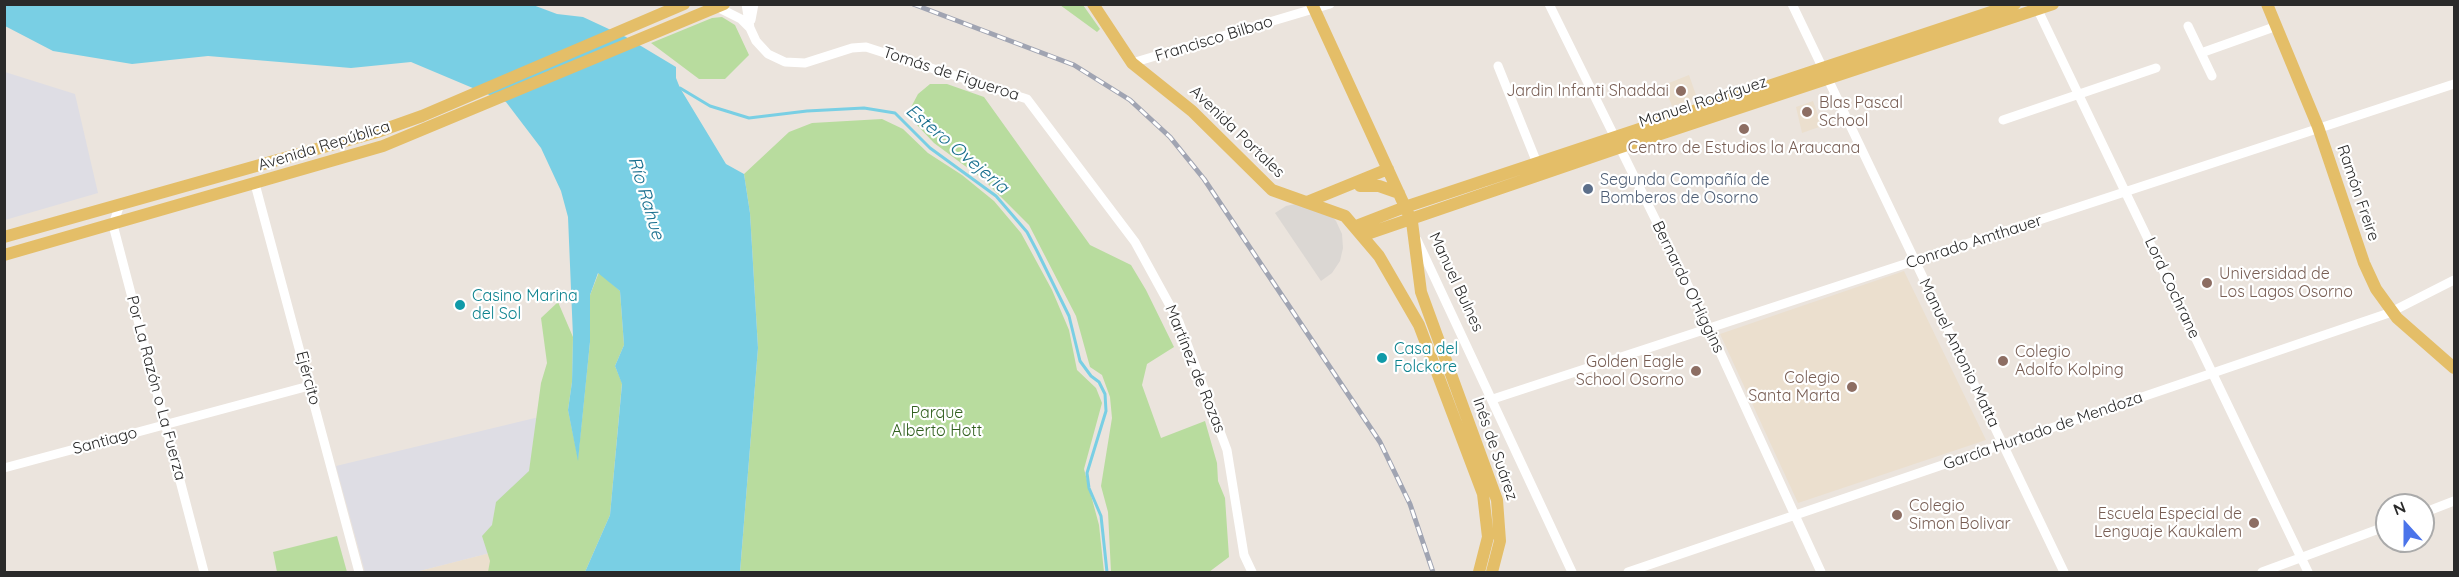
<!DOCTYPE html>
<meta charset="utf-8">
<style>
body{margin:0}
#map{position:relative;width:2459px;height:577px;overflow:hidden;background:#ebe4dd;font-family:Quicksand,sans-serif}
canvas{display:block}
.frame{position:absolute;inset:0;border:6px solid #2a2a2a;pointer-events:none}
.north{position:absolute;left:2375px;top:493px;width:60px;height:60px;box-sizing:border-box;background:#fff;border:2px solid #aaa;border-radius:50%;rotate:339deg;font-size:16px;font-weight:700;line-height:24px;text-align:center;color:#2a2a2a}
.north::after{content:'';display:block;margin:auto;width:21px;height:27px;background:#4b74ea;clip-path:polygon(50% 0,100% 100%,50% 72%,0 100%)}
</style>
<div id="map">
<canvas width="2459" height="577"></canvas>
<div class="frame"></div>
<div class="north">N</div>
</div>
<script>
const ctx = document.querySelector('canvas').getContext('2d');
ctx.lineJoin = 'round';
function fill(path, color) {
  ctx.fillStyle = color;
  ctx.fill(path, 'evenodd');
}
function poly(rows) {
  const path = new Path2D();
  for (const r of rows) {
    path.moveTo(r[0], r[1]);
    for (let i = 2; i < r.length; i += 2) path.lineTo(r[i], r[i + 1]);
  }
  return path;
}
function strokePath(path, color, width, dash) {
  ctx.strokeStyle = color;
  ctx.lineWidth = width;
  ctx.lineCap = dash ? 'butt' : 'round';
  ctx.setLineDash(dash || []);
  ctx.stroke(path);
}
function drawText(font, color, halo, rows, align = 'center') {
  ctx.font = font + ' Quicksand,sans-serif';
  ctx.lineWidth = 4.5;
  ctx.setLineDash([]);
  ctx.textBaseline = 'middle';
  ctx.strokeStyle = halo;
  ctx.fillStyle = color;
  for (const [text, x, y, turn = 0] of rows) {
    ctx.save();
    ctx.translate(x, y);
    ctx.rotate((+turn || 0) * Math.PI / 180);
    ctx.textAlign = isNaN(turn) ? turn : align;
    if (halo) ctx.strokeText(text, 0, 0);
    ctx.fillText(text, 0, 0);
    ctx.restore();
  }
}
const industrial = poly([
 [5,72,75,94,98,193,5,220],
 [568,410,578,461,506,549,416,572,365,572,336,466]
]);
const education = poly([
 [1689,75,1697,98,1672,106,1664,85],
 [1813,101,1822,126,1802,133,1796,107],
 [1904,271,1986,440,1798,503,1720,334],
 [506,549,497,572,416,572]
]);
const green = poly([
 [1060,5,1083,5,1100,29,1097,32],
 [722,17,735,25,749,55,725,79,699,79,651,43,712,18],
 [930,84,947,84,984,97,1090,245,1131,265,1146,290,1174,347,1147,364,1142,385,1161,438,1205,421,1217,463,1218,481,1225,498,1229,557,1209,572,1111,572,1108,512,1101,486,1112,418,1110,397,1102,375,1090,367,1076,316,1029,225,984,180,934,143,917,125,909,111,918,94],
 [882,119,903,129,928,153,962,175,994,201,1021,233,1052,290,1069,330,1077,370,1096,388,1102,403,1084,469,1099,525,1104,572,740,572,758,348,750,213,744,174,789,132,812,123],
 [599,272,620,291,624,345,615,366,622,383,610,515,585,572,488,572,490,561,482,536,492,525,496,502,529,471,541,383,547,363,541,318,558,302,573,337,572,382,568,410,578,458,590,342,590,295],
 [337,536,347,572,277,572,273,552]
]);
const plaza = poly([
 [1300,203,1327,211,1336,221,1342,234,1343,248,1340,261,1332,273,1321,281,1275,213,1286,206]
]);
const water = poly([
 [4,5,533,5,557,14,583,17,626,37,676,67,676,78,680,88,726,164,744,174,750,213,758,348,740,572,585,572,610,515,622,384,615,366,624,345,620,291,598,273,590,295,590,342,578,461,568,410,572,382,573,337,568,217,561,191,541,148,506,102,411,62,351,68,208,56,132,64,53,51,5,26]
]);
const stream = poly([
 [680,88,710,106,749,118,807,111,864,108,895,113,930,148,996,196,1027,232,1037,251,1069,316,1080,361,1091,376,1099,382,1105,394,1106,411,1087,473,1089,488,1101,516,1107,572]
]);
const minor = poly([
 [746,4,750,28,756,41,768,54,785,62,805,63,852,48,866,47,1027,99,1135,242,1179,322,1227,450,1244,555,1252,572],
 [1549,4,1709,328,1821,572],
 [1792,4,2064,572],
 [2035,4,2308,572],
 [718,5,717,7,741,19,749,27],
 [751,20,754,4],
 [2188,26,2212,76],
 [2201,53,2277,26],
 [1132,63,1330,4],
 [1498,66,1537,163],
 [2003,120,2156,68],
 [255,184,359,572],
 [120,204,113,225,204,572],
 [1417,240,1572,572],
 [1493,399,2454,84],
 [4,468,309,386],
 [2423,513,2454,501],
 [1628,572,2389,313,2454,280],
 [2262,572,2387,526]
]);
const major = poly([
 [1093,4,1132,63,1192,111,1272,190,1345,216,1379,256,1419,325,1483,494,1488,537,1479,572],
 [1312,4,1412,222,1421,292,1497,500,1500,541,1492,572],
 [2267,4,2318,127,2364,263,2376,289,2397,318,2454,368],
 [1360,186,1379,186,1399,193],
 [1307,202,1388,169],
 [1356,226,1405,207,2015,4],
 [1364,235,1618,148,2053,4],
 [4,237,377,132,422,116,684,4],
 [4,255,383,146,724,4]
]);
const rail = poly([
 [913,4,1074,65,1130,100,1170,137,1204,179,1380,442,1410,504,1433,572]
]);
const markers = [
 [1681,91,6,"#8d6e63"],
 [1807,112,6,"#8d6e63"],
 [1744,129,6,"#8d6e63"],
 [1588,189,6,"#5c6f8a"],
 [2207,283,6,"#8d6e63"],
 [460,305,6,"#0f9aa8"],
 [1382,358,6,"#0f9aa8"],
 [2003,361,6,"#8d6e63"],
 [1696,371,6,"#8d6e63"],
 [1852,387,6,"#8d6e63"],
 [1897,515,6,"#8d6e63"],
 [2254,523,6,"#8d6e63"]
];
const streetNames = [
 ["Francisco Bilbao",1214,39,-17],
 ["Tomás de Figueroa",951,74,18],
 ["Manuel Rodríguez",1703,102,-18],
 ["Avenida Portales",1237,132,44],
 ["Avenida República",324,146,-17],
 ["Ramón Freire",2358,193,71],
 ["Conrado Amthauer",1974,242,-18],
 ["Manuel Bulnes",1456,282,65],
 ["Bernardo O'Higgins",1688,287,64],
 ["Lord Cochrane",2172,288,65],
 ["Manuel Antonio Matta",1959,353,64],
 ["Martínez de Rozas",1195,369,68],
 ["Ejército",308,378,75],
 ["Por La Razón o La Fuerza",156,388,75],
 ["García Hurtado de Mendoza",2043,431,-19],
 ["Santiago",105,441,-15],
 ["Inés de Suárez",1495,449,71]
];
const educationNames = [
 ["Jardin Infanti Shaddai",1669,91],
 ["Blas Pascal",1819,103,"left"],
 ["School",1819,121,"left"],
 ["Centro de Estudios la Araucana",1744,148,"center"],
 ["Universidad de",2219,274,"left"],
 ["Los Lagos Osorno",2219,292,"left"],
 ["Colegio",2015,352,"left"],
 ["Adolfo Kolping",2015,370,"left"],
 ["Golden Eagle",1684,362],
 ["School Osorno",1684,380],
 ["Colegio",1840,378],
 ["Santa Marta",1840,396],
 ["Colegio",1909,506,"left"],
 ["Simon Bolivar",1909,524,"left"],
 ["Escuela Especial de",2242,514],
 ["Lenguaje Kaukalem",2242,532]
];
const serviceNames = [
 ["Segunda Compañía de",1600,180],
 ["Bomberos de Osorno",1600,198]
];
const cultureNames = [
 ["Casino Marina",472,296],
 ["del Sol",472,314],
 ["Casa del",1394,349],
 ["Folckore",1394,367]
];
const parkNames = [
 ["Parque",937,413],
 ["Alberto Hott",937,431]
];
const waterNames = [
 ["Estero Ovejeria",957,149,40],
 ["Río Rahue",646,198,73]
];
fill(industrial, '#dedde4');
fill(education, '#ebdfce');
fill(green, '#b8dc9e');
fill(plaza, '#dbd7d3');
fill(water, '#79cfe4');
strokePath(stream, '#79cfe4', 3);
strokePath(minor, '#fff', 9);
strokePath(major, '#e4be68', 12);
strokePath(rail, '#a0a4b2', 5);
strokePath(rail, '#fff', 3, [9]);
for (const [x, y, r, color] of markers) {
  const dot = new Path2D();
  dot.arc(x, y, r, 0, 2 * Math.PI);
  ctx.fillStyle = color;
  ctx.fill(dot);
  strokePath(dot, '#fff', 2);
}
drawText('16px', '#2a2a2a', '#fff', streetNames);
drawText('16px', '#785e54', '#fff', educationNames, 'right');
drawText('16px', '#4e5e75', '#fff', serviceNames, 'left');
drawText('16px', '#0d838f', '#fff', cultureNames, 'left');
drawText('16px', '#326020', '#fff', parkNames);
drawText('italic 18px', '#196f8e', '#fff', waterNames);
</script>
